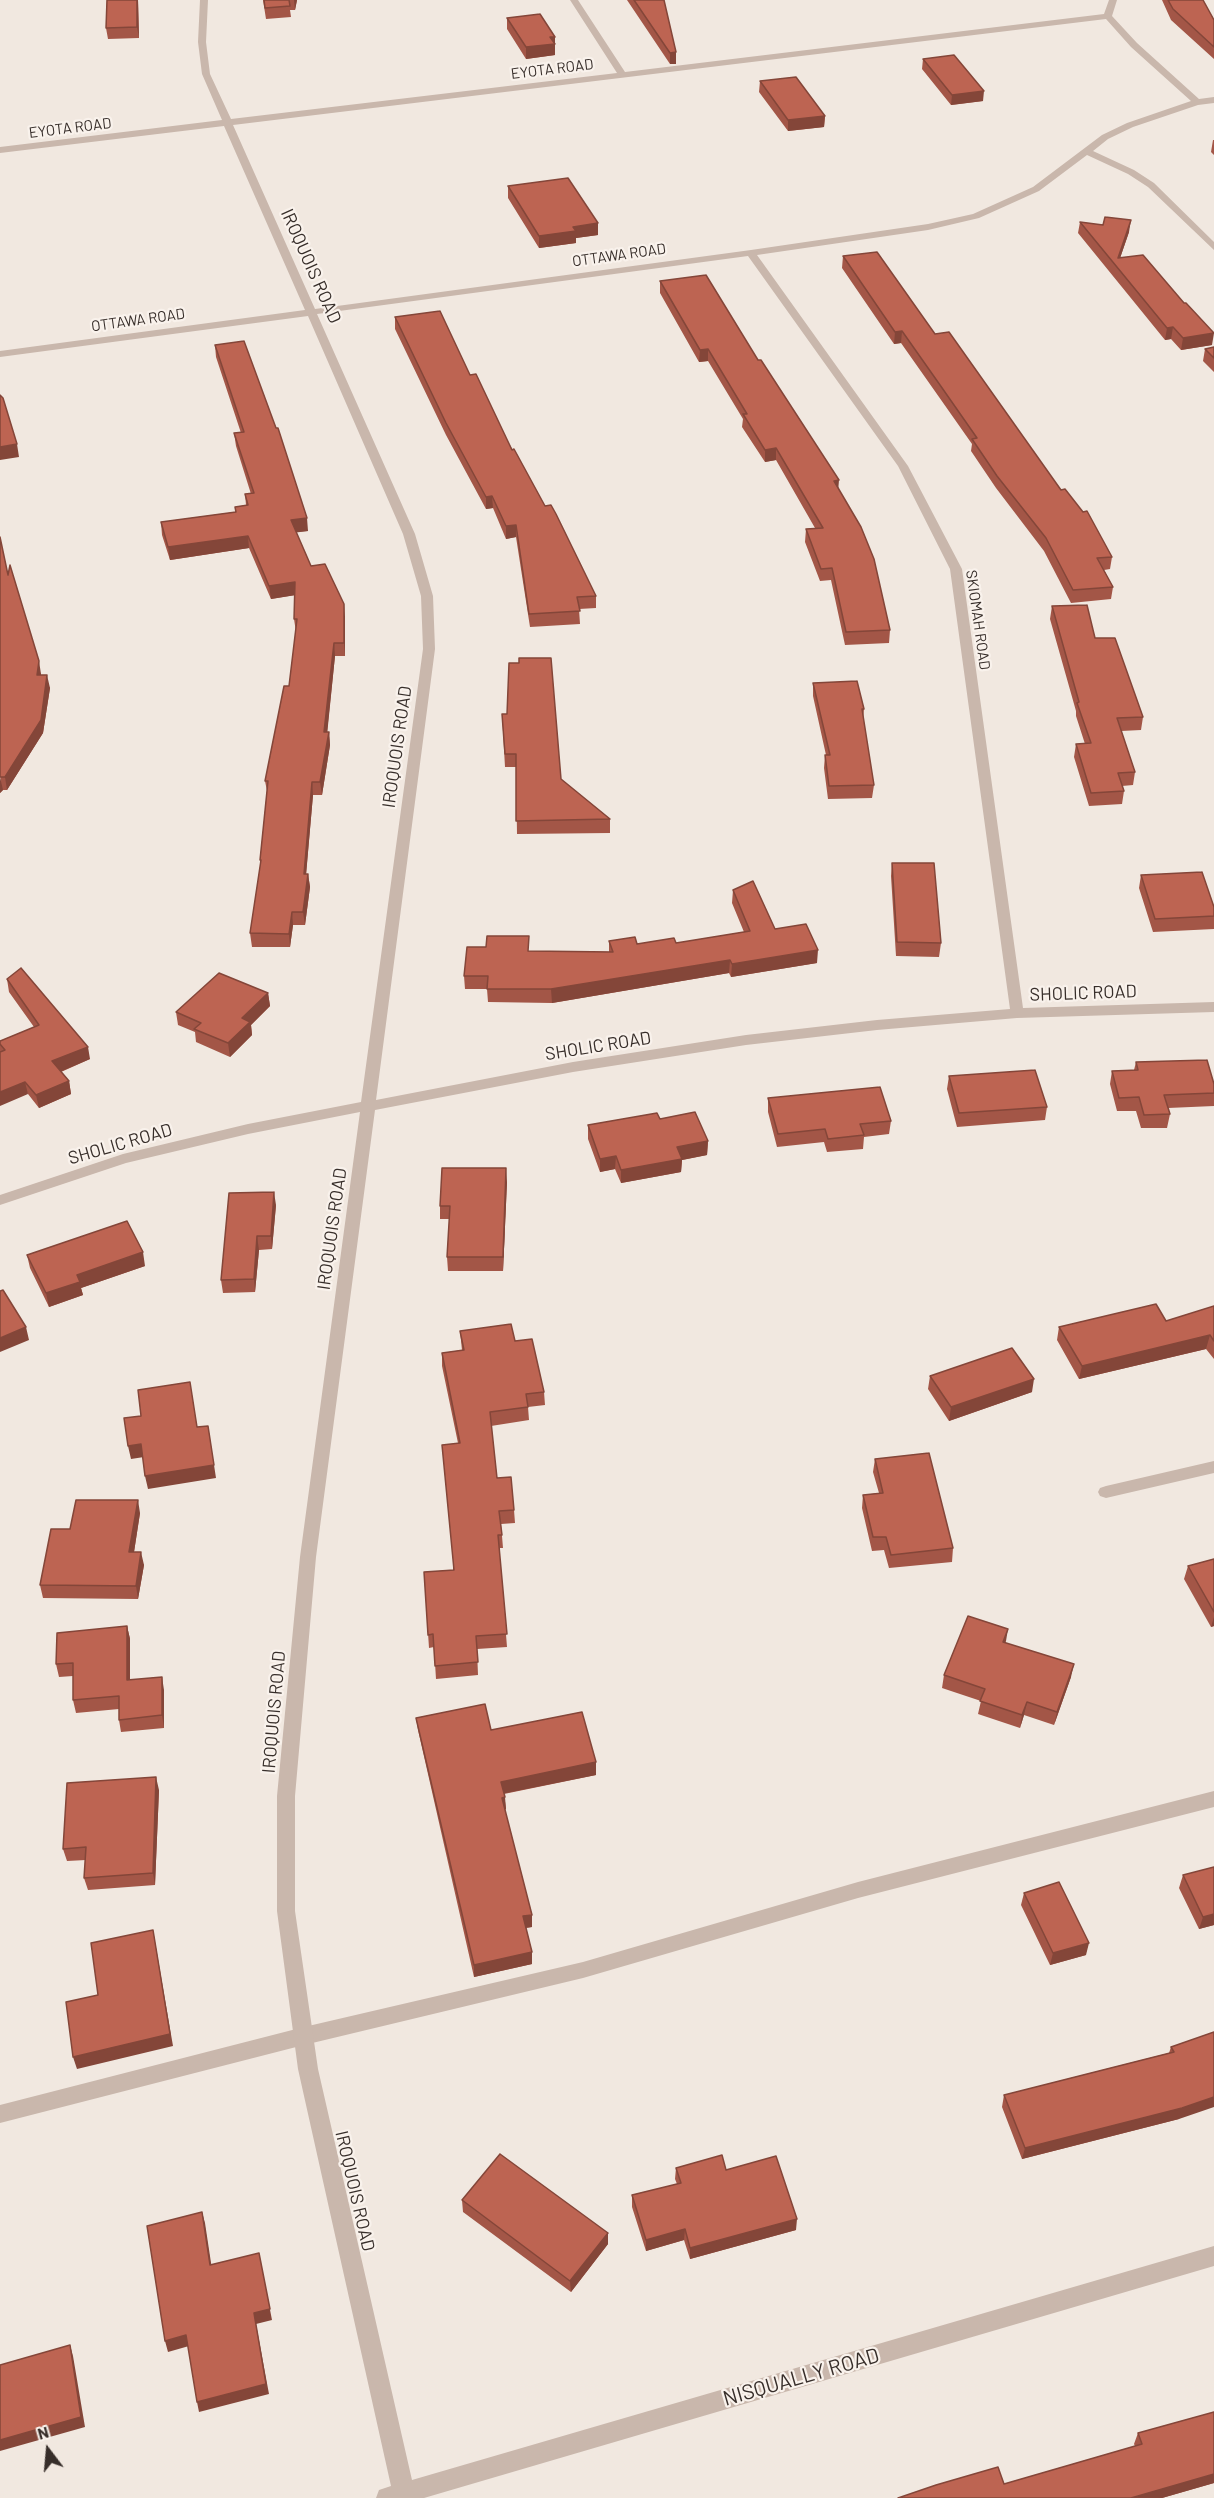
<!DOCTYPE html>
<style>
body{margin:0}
#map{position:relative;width:1214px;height:2498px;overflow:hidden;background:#f1e8e0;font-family:Barlow,sans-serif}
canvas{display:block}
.north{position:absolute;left:18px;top:2420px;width:60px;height:60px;-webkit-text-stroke:4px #f9f2ec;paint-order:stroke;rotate:344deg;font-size:16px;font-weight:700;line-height:24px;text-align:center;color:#372e2a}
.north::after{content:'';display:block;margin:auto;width:21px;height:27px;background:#372e2a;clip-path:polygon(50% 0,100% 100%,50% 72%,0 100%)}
</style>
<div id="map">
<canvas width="1214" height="2498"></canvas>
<div class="north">N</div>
</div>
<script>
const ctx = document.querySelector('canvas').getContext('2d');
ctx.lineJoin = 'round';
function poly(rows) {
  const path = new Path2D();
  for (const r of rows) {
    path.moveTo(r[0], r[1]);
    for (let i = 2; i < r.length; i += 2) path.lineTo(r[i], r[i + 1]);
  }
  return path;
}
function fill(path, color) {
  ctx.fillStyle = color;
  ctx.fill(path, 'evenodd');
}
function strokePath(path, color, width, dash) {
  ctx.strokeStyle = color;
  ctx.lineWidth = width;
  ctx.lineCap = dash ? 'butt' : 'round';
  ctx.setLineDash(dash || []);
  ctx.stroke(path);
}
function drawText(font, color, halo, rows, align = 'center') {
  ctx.font = font + ' Barlow,sans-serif';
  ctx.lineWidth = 4.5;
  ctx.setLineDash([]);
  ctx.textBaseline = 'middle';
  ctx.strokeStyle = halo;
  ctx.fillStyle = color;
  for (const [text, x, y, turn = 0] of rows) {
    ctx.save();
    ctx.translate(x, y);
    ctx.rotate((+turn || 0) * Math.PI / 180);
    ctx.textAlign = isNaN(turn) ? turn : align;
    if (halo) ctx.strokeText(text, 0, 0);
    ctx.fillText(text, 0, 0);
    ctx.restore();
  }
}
const service = poly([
 [1214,1791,1214,1807,858,1898,583,1978,304,2045,0,2123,0,2105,304,2027,583,1962,858,1882,1214,1791]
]);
const minor = poly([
 [200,0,208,0,206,42,210,74,231,119,617,73,570,0,578,0,625,72,1104,14,1109,0,1117,0,1112,16,1137,43,1199,99,1214,97,1214,103,1198,105,1133,127,1108,139,1093,151,1134,170,1154,183,1214,242,1214,250,1148,187,1128,174,1087,155,1039,191,979,218,928,230,757,255,908,466,962,569,1023,1008,1214,1002,1214,1012,1017,1018,877,1030,746,1045,573,1072,375,1110,316,1557,295,1796,295,1911,318,2069,412,2480,1214,2246,1214,2266,424,2498,376,2498,379,2490,391,2486,298,2069,277,1911,277,1796,300,1557,360,1112,248,1134,126,1163,0,1205,0,1195,123,1154,248,1124,361,1102,423,649,421,596,403,534,308,316,0,357,0,351,305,310,224,126,0,153,0,147,222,120,202,74,198,42,200,0],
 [1106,19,1131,47,1191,101,1127,123,1102,135,1033,187,973,214,928,224,751,250,315,309,233,125,1106,19],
 [748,256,898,466,950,569,1010,1009,877,1020,746,1035,573,1062,376,1100,435,649,433,596,415,534,317,314,748,256],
 [1214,1461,1214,1473,1106,1498,1100,1496,1098,1492,1100,1488,1106,1486,1214,1461]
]);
const wall = poly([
 [107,0,138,0,139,38,108,39,106,28],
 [263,0,297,0,295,10,290,10,291,17,266,19],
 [627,0,664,0,676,64,670,64],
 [1162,0,1203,0,1214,20,1214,59,1171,20],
 [507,18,555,37,555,55,526,59,507,29],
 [923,59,983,101,951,105,922,69],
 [760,81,825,116,824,127,788,131,759,92],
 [1213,140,1214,140,1214,155,1211,152],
 [508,186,598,235,576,238,576,243,539,248,508,198],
 [1080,222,1129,232,1120,258,1212,345,1181,350,1171,339,1165,340,1078,233],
 [843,256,935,334,1061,490,1112,557,1110,569,1104,570,1113,587,1111,599,1071,603,1044,551,996,488,971,451,972,444,939,397,901,343,894,344,842,268],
 [660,281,758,360,838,488,890,630,889,643,845,645,831,580,820,581,805,542,806,529,815,528,776,460,765,462,742,427,743,419,708,361,699,362,660,293],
 [395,317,470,375,596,596,596,608,579,609,580,624,530,627,516,537,506,539,493,508,486,509,446,435,395,329],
 [215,345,308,531,296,532,311,566,345,617,345,656,335,656,327,732,329,732,330,745,322,795,313,795,306,874,308,874,310,887,305,925,293,925,290,947,252,947,250,933,260,867,260,860,267,791,265,781,289,686,296,632,294,619,295,595,271,599,249,548,170,560,162,535,161,522,235,512,235,507,246,505,245,494,251,494,236,446,234,433,241,433,216,357],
 [1214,347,1214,372,1203,361,1205,349],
 [8,575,41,675,50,688,43,733,7,790,3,790,0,793],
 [1052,606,1095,638,1143,717,1141,730,1121,731,1135,772,1133,785,1122,786,1124,791,1122,804,1089,806,1074,757,1076,744,1085,744,1076,716,1076,711,1050,619],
 [813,683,864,709,863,720,874,785,872,798,828,799,824,768,825,755,826,755,813,696],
 [502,714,561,779,610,819,610,833,517,834,516,767,505,767],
 [892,863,941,943,939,957,896,956,891,876],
 [1141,875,1214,907,1214,929,1153,932,1139,888],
 [733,890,775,929,817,963,731,977,729,973,552,1003,488,1002,487,989,465,989,464,976,486,947,529,951,609,952,609,941,637,944,676,943,744,932,732,903],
 [7,979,90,1059,61,1072,69,1081,71,1094,39,1108,28,1094,0,1052,0,1041,34,1027,9,992],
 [268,993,270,1006,251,1025,252,1035,230,1057,196,1042,195,1032,178,1025,176,1012],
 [1136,1062,1214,1084,1214,1106,1168,1108,1170,1114,1167,1128,1141,1128,1136,1111,1117,1111,1110,1084,1112,1071,1134,1070],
 [949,1076,1047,1107,1045,1120,957,1127,947,1089],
 [768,1098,891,1121,889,1134,864,1137,863,1149,827,1152,824,1142,777,1147,768,1112],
 [660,1119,708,1141,707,1155,682,1160,681,1172,621,1183,615,1169,600,1172,588,1139,588,1125],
 [507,1182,503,1271,448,1271,447,1257,450,1219,440,1219,440,1206],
 [276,1205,272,1249,259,1250,255,1292,223,1293,221,1280],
 [27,1255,145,1266,81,1288,83,1295,49,1307,30,1268],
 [1214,1306,1214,1359,1206,1349,1079,1379,1057,1340,1059,1327,1166,1321],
 [460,1331,515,1341,544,1392,545,1405,528,1407,529,1420,491,1426,497,1478,514,1510,515,1523,501,1524,503,1548,499,1548,507,1647,477,1649,478,1675,436,1679,434,1647,429,1648,424,1572,453,1570,458,1443,442,1366,442,1353,462,1350],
 [930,1376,1032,1392,949,1421,928,1389],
 [875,1459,953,1548,952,1562,889,1568,884,1550,872,1551,862,1508,863,1495,879,1493,873,1472],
 [140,1513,134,1552,144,1565,138,1599,43,1598,40,1585,70,1529],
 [1214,1559,1214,1626,1211,1627,1184,1579,1188,1566],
 [127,1626,130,1639,130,1680,164,1690,164,1728,121,1732,119,1720,119,1709,76,1713,73,1700,73,1676,59,1677,56,1664],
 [1006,1643,1071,1677,1054,1725,1024,1715,1020,1728,978,1714,981,1701,942,1688,944,1675],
 [416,1718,491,1730,596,1762,596,1775,504,1794,506,1809,505,1810,532,1927,526,1928,532,1964,474,1977,418,1730],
 [159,1790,155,1885,88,1890,84,1878,86,1860,67,1861,63,1849],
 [1183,1875,1214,1925,1199,1929,1179,1888],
 [1024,1893,1086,1955,1050,1965,1021,1905],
 [1214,2032,1179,2119,1022,2159,1002,2107,1004,2095,1169,2053,1171,2047],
 [676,2168,726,2170,796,2230,690,2259,684,2240,646,2251,632,2207,632,2195,677,2184,675,2179],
 [462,2200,608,2244,571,2292,463,2212],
 [1214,2412,1214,2483,1162,2498,1004,2484,1135,2446,1134,2444,1138,2433]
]);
const shadedWall = poly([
 [137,0,138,0,139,38,137,27],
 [294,0,297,0,295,10],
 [550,37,555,37,555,55,526,59,526,47],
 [676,52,676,64,670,64,670,53],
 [984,91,983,101,951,105,952,95],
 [825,116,824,127,788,131,788,120],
 [1131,220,1129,232,1117,267,1118,258],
 [598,223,598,235,576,238,576,243,539,248,539,236,573,227],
 [1173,327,1171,339,1165,340,1167,328],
 [902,331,901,343,894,344,895,332],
 [1214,333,1212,345,1181,350,1183,338],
 [708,349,708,361,699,362,700,350],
 [17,444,19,457,0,460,0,447],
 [776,448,776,460,765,462,765,450],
 [839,480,838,492,834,481],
 [492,496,493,508,486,509,486,497],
 [307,518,308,531,292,533,291,520],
 [516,525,516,537,506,539,506,526],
 [248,536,249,548,170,560,168,547],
 [295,582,296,595,271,599,269,586],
 [344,604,345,617,345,656,344,643],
 [334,643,335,656,326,745,324,732],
 [39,661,41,674,40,688,37,675],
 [47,675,50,688,43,733,7,790,5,777],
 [329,732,330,745,322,795,320,782],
 [0,777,3,790,0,793],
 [312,782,313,795,305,887,304,874],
 [308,874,310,887,305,925,303,912],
 [292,912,293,925,290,947,289,934],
 [818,950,817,963,731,977,732,964],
 [730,960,729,973,552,1003,551,989],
 [268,993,270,1006,251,1025,252,1035,230,1057,228,1043,242,1018],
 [88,1047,90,1059,55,1074,52,1061],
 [69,1081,71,1094,39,1108,36,1095],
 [25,1082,28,1094,0,1106,0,1092],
 [708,1141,707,1155,682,1160,681,1172,621,1183,621,1170,677,1147],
 [616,1156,615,1169,600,1172,600,1159],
 [506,1168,507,1182,503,1271,503,1257],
 [274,1192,276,1205,272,1249,271,1236],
 [257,1236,259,1250,255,1292,254,1279],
 [143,1252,145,1266,81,1288,83,1295,49,1307,46,1293,77,1275],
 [26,1327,29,1340,0,1352,0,1338],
 [1210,1335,1206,1349,1079,1379,1082,1366],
 [1034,1379,1032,1392,949,1421,951,1407],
 [208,1426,216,1478,148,1489,145,1476],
 [141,1444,144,1457,131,1459,128,1446],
 [138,1500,140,1513,132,1565,129,1552],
 [141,1552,144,1565,138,1599,136,1586],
 [1214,1617,1214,1626,1211,1627],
 [127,1626,130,1639,130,1693,127,1680],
 [1008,1629,1006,1641,1001,1655,1003,1642],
 [1074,1664,1071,1677,1054,1725,1057,1712],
 [162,1677,164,1690,164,1728,162,1715],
 [1027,1702,1024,1715,1020,1728,1022,1715],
 [596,1762,596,1775,501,1794,501,1782],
 [156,1777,159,1790,155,1885,153,1873],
 [505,1797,506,1809,502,1810,502,1798],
 [1214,1914,1214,1925,1199,1929,1203,1917],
 [532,1915,532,1927,524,1928,523,1916],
 [153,1930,173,2046,77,2069,73,2057],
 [1089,1943,1086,1955,1050,1965,1053,1953],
 [532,1952,532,1964,474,1977,474,1965],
 [1214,2097,1214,2107,1179,2119,1022,2159,1025,2148],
 [202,2212,205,2223,213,2276,210,2265],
 [797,2219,796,2230,690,2259,690,2248],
 [685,2229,684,2240,646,2251,646,2240],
 [608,2233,608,2244,571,2292,570,2281],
 [259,2253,272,2320,256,2324,269,2394,199,2412,197,2402,254,2313],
 [186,2335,189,2346,168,2352,165,2341],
 [70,2345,73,2356,85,2427,0,2451,0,2440],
 [1214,2474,1214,2483,1162,2498,1131,2498]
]);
const building = poly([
 [107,0,137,0,137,27,106,28,107,0],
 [264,0,289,0,290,6,265,8,264,0],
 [634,0,664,0,676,52,670,53,634,0],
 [1168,0,1203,0,1214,20,1214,47,1173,9,1168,0],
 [540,14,555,37,550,37,555,44,526,47,507,18,540,14],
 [954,55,984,91,952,95,923,59,954,55],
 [796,77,825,116,788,120,760,81,796,77],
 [568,178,598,223,573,227,576,231,539,236,508,186,568,178],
 [1105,217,1131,220,1118,258,1143,255,1184,303,1186,303,1214,333,1183,338,1173,327,1167,328,1080,222,1103,225,1105,217],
 [877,252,935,334,949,332,1061,490,1065,489,1083,512,1087,511,1112,557,1097,558,1113,587,1073,590,1046,538,997,476,972,439,977,438,940,385,902,331,895,332,843,256,877,252],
 [706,275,758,360,761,360,839,480,834,481,861,527,874,559,890,630,846,632,832,568,821,569,806,529,823,528,776,448,765,450,743,414,747,414,708,349,700,350,660,281,706,275],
 [440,311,470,375,476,374,512,450,514,449,545,506,551,505,556,514,596,596,577,597,580,611,529,614,516,525,506,526,492,496,486,497,446,423,395,317,440,311],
 [244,341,276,428,278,428,307,518,291,520,311,566,325,564,344,604,344,643,334,643,324,732,329,732,320,782,312,782,304,874,308,874,303,912,292,912,289,934,250,933,261,860,260,860,268,781,265,781,284,686,289,686,297,619,294,619,295,582,269,586,248,536,168,547,161,522,236,512,235,507,248,505,245,494,254,493,234,433,244,432,215,345,244,341],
 [1214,347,1214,358,1205,349,1214,347],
 [0,395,3,398,17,444,0,447,0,395],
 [0,537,8,575,10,565,39,661,37,675,47,675,41,720,5,777,0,777,0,537],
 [1087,605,1095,638,1115,638,1143,717,1117,718,1135,772,1118,773,1124,791,1091,793,1076,744,1091,743,1077,703,1079,702,1052,606,1087,605],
 [519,658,551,658,561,779,610,819,516,821,516,754,505,754,502,714,507,714,509,663,519,663,519,658],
 [857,681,864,709,862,709,874,785,829,786,825,755,830,755,813,683,857,681],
 [892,863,934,863,941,943,897,942,892,863],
 [1202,872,1214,907,1214,916,1155,919,1141,875,1202,872],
 [753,881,775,929,806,924,818,950,732,964,730,960,551,989,487,989,488,976,464,976,467,947,486,947,487,936,529,936,528,951,613,952,609,941,635,937,637,944,674,938,676,943,750,931,733,890,753,881],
 [21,968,88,1047,52,1061,69,1081,36,1095,25,1082,0,1092,0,1052,5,1050,0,1044,0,1041,39,1025,7,979,21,968],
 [219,973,268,993,242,1018,250,1022,228,1043,194,1029,201,1023,176,1012,219,973],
 [1207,1060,1214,1084,1214,1093,1164,1095,1170,1114,1144,1115,1139,1097,1119,1098,1112,1071,1138,1070,1136,1062,1207,1060],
 [1035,1070,1047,1107,959,1113,949,1076,1035,1070],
 [880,1087,891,1121,860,1124,864,1135,828,1139,825,1129,778,1134,768,1098,880,1087],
 [695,1112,708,1141,677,1147,682,1159,621,1170,616,1156,600,1159,588,1125,657,1113,660,1119,695,1112],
 [442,1168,506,1168,503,1257,447,1257,450,1206,440,1206,442,1168],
 [274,1192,271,1236,257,1236,254,1279,221,1280,229,1193,274,1192],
 [127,1221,143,1252,77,1275,80,1282,46,1293,27,1255,127,1221],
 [3,1290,26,1327,0,1338,0,1291,3,1290],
 [1156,1304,1166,1321,1214,1306,1214,1341,1210,1335,1082,1366,1059,1327,1156,1304],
 [511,1324,515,1341,532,1339,544,1392,526,1394,528,1407,490,1412,497,1478,511,1477,514,1510,499,1511,502,1535,498,1535,507,1634,476,1636,478,1662,435,1666,433,1634,428,1635,424,1572,454,1570,442,1445,460,1443,442,1353,464,1350,460,1331,511,1324],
 [1012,1348,1034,1379,951,1407,930,1376,1012,1348],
 [190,1382,197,1427,208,1426,214,1465,145,1476,141,1444,128,1446,124,1418,141,1416,138,1390,190,1382],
 [929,1453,953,1548,891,1555,886,1537,873,1537,863,1495,883,1493,875,1459,929,1453],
 [76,1500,138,1500,129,1552,141,1552,136,1586,40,1585,51,1529,70,1529,76,1500],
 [1214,1559,1214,1612,1188,1566,1214,1559],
 [968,1616,1008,1629,1003,1642,1074,1664,1057,1712,1027,1702,1022,1715,980,1701,985,1689,944,1675,968,1616],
 [127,1626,127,1680,162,1677,162,1715,119,1720,119,1696,73,1700,73,1663,56,1664,57,1633,127,1626],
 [485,1704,491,1730,582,1712,596,1762,501,1782,505,1797,502,1798,532,1915,523,1916,532,1952,474,1965,416,1718,485,1704],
 [156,1777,153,1873,84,1878,86,1847,63,1849,67,1783,156,1777],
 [1214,1867,1214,1914,1203,1917,1183,1875,1214,1867],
 [1059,1882,1089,1943,1053,1953,1024,1893,1059,1882],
 [153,1930,170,2034,73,2057,66,2002,98,1995,91,1943,153,1930],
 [1214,2032,1214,2097,1182,2108,1025,2148,1004,2095,1174,2052,1171,2047,1214,2032],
 [500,2154,608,2233,570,2281,462,2200,500,2154],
 [722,2155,726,2170,776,2156,797,2219,690,2248,685,2229,646,2240,632,2195,681,2183,676,2168,722,2155],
 [202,2212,210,2265,259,2253,270,2309,254,2313,266,2384,197,2402,186,2335,165,2341,147,2226,202,2212],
 [70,2345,81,2417,0,2440,0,2365,70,2345],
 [1214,2412,1214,2474,1131,2498,898,2498,936,2485,998,2467,1004,2484,1142,2444,1138,2433,1214,2412]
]);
const farStreetnames = [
 ["EYOTA ROAD",552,69,-7],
 ["EYOTA ROAD",70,128,-7],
 ["OTTAWA ROAD",619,255,-8],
 ["OTTAWA ROAD",138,320,-8],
 ["SKIOMAH ROAD",978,620,82]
];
const streetNames = [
 ["IROQUOIS ROAD",311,266,66],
 ["IROQUOIS ROAD",397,747,-82],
 ["SHOLIC ROAD",1083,993,-2],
 ["SHOLIC ROAD",598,1046,-9],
 ["SHOLIC ROAD",120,1144,-16],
 ["IROQUOIS ROAD",332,1229,-82],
 ["IROQUOIS ROAD",274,1712,-85],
 ["IROQUOIS ROAD",355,2191,77]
];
const nearStreetnames = [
 ["NISQUALLY ROAD",801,2377,-16]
];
fill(service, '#c9b7ac');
fill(minor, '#c9b7ac');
fill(wall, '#a35647');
fill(shadedWall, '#844639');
fill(building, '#bd6452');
strokePath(building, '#844639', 1.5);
drawText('15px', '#372e2a', '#f9f2ec', farStreetnames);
drawText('18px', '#372e2a', '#f9f2ec', streetNames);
drawText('21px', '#372e2a', '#f9f2ec', nearStreetnames);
</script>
